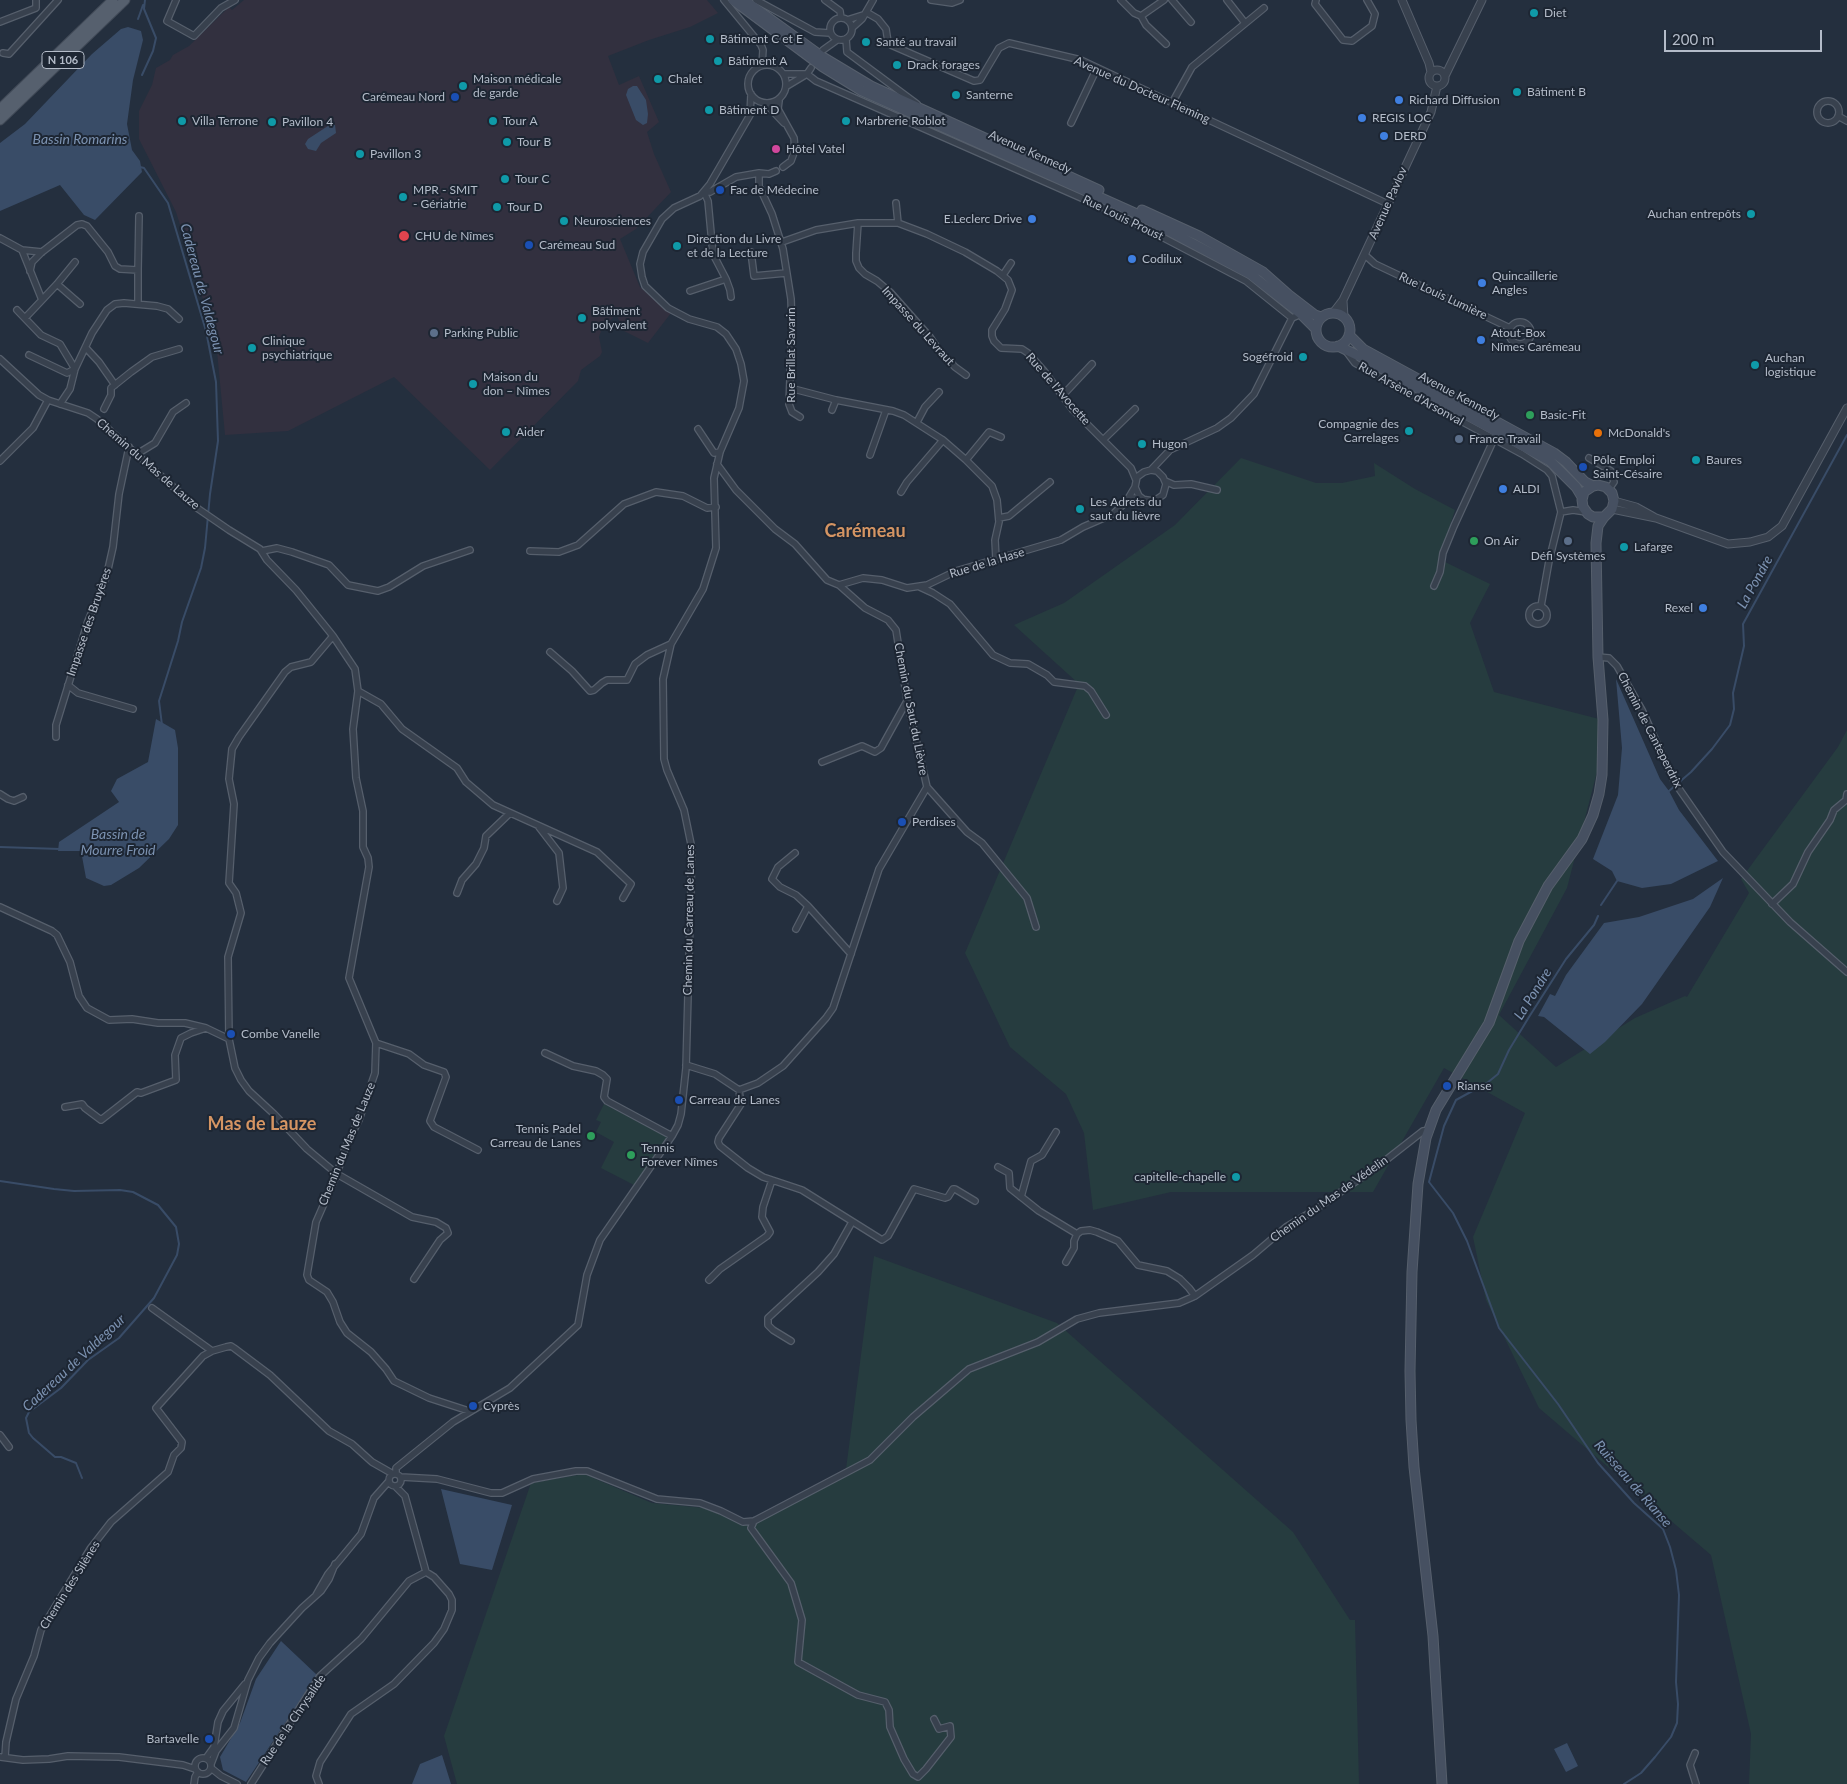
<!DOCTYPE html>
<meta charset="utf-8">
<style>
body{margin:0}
#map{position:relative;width:1847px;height:1784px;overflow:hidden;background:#242f3e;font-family:Lato,sans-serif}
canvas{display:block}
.scale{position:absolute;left:1664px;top:30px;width:158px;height:22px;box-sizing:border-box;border:2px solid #b4bcc9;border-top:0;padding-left:6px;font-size:15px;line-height:18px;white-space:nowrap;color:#b4bcc9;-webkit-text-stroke:4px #1d2633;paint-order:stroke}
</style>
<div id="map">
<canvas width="1847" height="1784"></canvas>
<div class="scale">200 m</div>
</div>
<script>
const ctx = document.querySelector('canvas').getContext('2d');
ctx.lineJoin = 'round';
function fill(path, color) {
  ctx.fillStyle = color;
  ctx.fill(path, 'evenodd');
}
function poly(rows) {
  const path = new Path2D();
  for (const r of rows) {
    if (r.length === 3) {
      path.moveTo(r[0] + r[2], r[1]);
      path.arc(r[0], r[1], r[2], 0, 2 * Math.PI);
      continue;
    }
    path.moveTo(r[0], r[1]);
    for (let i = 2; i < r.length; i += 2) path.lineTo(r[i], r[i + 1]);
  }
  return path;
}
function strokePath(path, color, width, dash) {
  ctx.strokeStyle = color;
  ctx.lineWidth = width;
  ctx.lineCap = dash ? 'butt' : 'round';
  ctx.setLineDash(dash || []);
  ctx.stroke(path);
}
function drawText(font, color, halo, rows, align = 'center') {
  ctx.font = font + ' Lato,sans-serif';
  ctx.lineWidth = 4;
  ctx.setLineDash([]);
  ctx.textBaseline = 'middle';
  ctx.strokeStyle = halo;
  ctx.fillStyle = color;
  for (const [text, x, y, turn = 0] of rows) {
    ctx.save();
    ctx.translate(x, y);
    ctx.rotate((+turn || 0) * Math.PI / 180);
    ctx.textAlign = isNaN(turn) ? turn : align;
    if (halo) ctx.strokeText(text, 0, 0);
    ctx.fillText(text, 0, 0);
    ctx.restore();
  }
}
const medical = poly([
 [244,0,707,0,718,13,690,27,649,40,608,56,619,85,639,76,659,122,647,132,654,154,671,192,636,229,620,239,640,287,671,313,648,343,624,331,616,314,601,331,599,337,602,352,600,356,581,370,578,381,490,470,394,377,288,431,225,435,216,341,176,212,139,139,139,111,152,85,156,68,170,60,173,55,189,46,229,7,232,10]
]);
const green = poly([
 [1241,458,1316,483,1342,483,1375,476,1374,463,1415,489,1455,510,1439,559,1490,584,1470,623,1494,692,1603,720,1598,768,1567,888,1499,1015,1556,1067,1635,1018,1685,996,1687,997,1749,893,1741,879,1838,747,1847,730,1847,1784,1749,1784,1751,1734,1711,1555,1539,1408,1486,1300,1473,1237,1525,1113,1444,1068,1373,1192,1171,1192,1093,1210,1084,1133,1066,1094,1010,1047,965,953,1079,684,1014,625,1064,603,1175,525],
 [604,1104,667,1137,634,1185,601,1168,614,1142,596,1132,601,1122,596,1120],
 [874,1256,1057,1323,1293,1532,1350,1620,1355,1620,1359,1784,457,1784,444,1736,531,1483,584,1474,652,1503,705,1508,741,1523,765,1519,846,1469]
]);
const water = poly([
 [128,27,141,31,143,40,133,80,127,124,132,150,140,161,142,172,95,220,84,215,60,185,0,211,0,143,25,124,92,54,121,29],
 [633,86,637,86,646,100,648,114,647,123,643,125,636,120,626,95,628,89],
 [331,124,335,125,336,133,321,143,316,151,308,149,305,144,308,139],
 [1616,679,1660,779,1669,791,1679,810,1718,861,1671,884,1642,888,1617,881,1612,871,1593,859,1618,795,1622,748],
 [156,719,175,730,178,748,178,825,169,839,139,868,111,885,104,886,86,878,81,851,58,851,59,842,119,802,111,791,117,779,148,762],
 [1723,878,1710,907,1642,1004,1605,1042,1590,1054,1544,1017,1538,1016,1550,994,1555,996,1566,975,1604,923,1639,917,1693,899],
 [441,1489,512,1505,492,1570,460,1564],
 [281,1641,317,1675,246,1782,223,1770,220,1757,240,1723,256,1679],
 [1567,1743,1578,1766,1566,1772,1554,1749],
 [442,1755,451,1784,412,1784,420,1764]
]);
const stream = poly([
 [138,19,143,5],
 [142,75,153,51,156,38,144,9,145,0],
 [140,167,144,168,168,203,206,331,216,382,218,441,210,494,205,548,201,568,182,622,178,641,159,701,162,725],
 [1669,791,1691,772,1712,749,1730,725,1734,709,1733,693,1744,646,1743,624,1847,435],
 [0,847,60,849],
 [1601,905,1617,881],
 [1598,916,1594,925,1566,959,1529,1017,1509,1050,1498,1074,1487,1083,1456,1100,1444,1126,1429,1182,1453,1213,1467,1241,1499,1328,1558,1404,1598,1463,1634,1503,1663,1529,1670,1547,1676,1570,1679,1595,1676,1682,1678,1704,1677,1723,1671,1737,1655,1757,1641,1773,1624,1784],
 [0,1181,54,1189,74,1191,120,1190,133,1192,158,1205,176,1227,179,1244,177,1255,154,1298,119,1338,88,1360,61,1388,29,1412,26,1418,29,1433,33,1438,55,1457,61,1457,76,1463,82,1478]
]);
const minor = poly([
 [176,0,167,21,194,36,221,8,235,0],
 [724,0,761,45,763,50,762,65],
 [756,0,815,32,830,33],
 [825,0,840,11,841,18],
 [931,0,952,3,960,0],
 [1121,0,1134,13,1141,16,1164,0],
 [1172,0,1191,22],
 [1227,0,1245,23],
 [1316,0,1315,4,1343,40,1352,41,1372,26,1375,14,1367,0],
 [866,12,878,19,886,29,888,42,891,45,974,81,980,80,999,48,1009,43,1081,60,1388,204],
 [1141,16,1146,25,1166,44],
 [841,29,11],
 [847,20,863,15],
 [0,22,36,8,36,0],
 [852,28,862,19,873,0],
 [846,39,847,52,917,104],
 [823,50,837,40],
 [3,53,9,54,58,0],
 [767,84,19],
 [784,74,805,74],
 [807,74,816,81,1120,215,1246,281,1292,318],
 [787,86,807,74,811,68],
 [1828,112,11],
 [779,101,778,109,794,138,795,150,791,161,783,167],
 [1172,103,1192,67,1264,8],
 [766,104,784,123],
 [1838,116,1847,121],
 [1071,123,1097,68],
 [759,173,759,186,772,214,783,249,791,299,792,329,789,404,792,412,800,417],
 [704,192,708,201,713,254,726,279,730,290,731,297],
 [704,192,710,192,736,177,759,173,769,174,776,171],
 [896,203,898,223],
 [858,223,856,253,856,261,859,268,865,274,877,281,890,292,930,337,938,349,955,367,966,375],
 [0,238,22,250,42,252],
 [782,242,816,230,858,223,898,223,927,234,965,252,997,271,1008,280,1012,290,1005,309,992,330,992,336,994,341,1001,348,1022,349,1028,353,1044,371,1073,410,1131,468,1136,480],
 [22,250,42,300,25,318],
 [751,252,754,276,786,273],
 [1365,255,1375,264,1510,328],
 [138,270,139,216],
 [30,271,32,262,42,252,77,225,82,224,87,226,108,252,115,266,120,269,138,270,138,304],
 [1003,275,1011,263],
 [57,284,80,304],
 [690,291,726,279],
 [42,300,57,284,75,262],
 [17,310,41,335,60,344,75,369,67,373,29,355],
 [1520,333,11],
 [86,348,99,362,115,385],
 [1346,351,1355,363,1380,377,1522,454,1547,470,1552,476,1561,512],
 [0,359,39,395,48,400,88,413,97,419,197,508,229,530,260,549,267,560,296,590,333,636,355,669,358,691,353,729,356,778,363,811,363,847,368,858,369,867,349,978,376,1043,375,1073,359,1120,345,1148,337,1174,316,1222,307,1275,309,1280,327,1292,333,1302,340,1322,347,1333,371,1352,386,1369,394,1381,429,1398,469,1411],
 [790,388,836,400],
 [1063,395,1092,364],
 [60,404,70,389,75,369,92,333,107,310,115,304,124,303,157,306,168,309,179,319],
 [104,409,111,395,111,388,131,372,152,357,179,349],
 [832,410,836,400,893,411,904,415,943,440,966,460,992,486,997,500,999,522,995,540,996,559],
 [917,422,925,407,939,392],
 [698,429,714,453,720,452],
 [1103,440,1135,409],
 [137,454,155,443,173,412,186,403],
 [870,455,886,410],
 [1589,458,1611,471,1614,482,1609,489],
 [966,460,989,432,1001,437],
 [0,461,33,428,48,400],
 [1151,470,1170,450,1217,428,1231,418,1254,394,1292,318,1301,314],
 [1165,481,1174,485,1191,484,1217,490],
 [901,492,907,482,943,440],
 [1128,501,1134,498,1154,501,1163,495,1166,484,1163,477,1157,471,1151,470,1144,472,1137,477,1135,487,1139,496,1143,499],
 [999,518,1009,516,1050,482],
 [262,551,277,548,292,552,329,565,348,585,378,591,389,587,423,566,470,550],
 [530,551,559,552,578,545,624,504,656,492,683,496,707,508,716,507],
 [839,585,863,578,882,580,907,588,927,585,956,571,1061,540,1083,527,1113,514,1126,502,1135,487],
 [1434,586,1440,572,1443,553,1454,526,1494,439],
 [920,587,933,593,950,604,993,655,1010,663,1028,664,1047,675,1054,682,1085,686,1091,691,1106,715],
 [1541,606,1549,561,1561,512,1573,510,1586,512],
 [1538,615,9],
 [333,636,311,662,291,667,285,672,239,737,232,749,229,779,234,804,229,883,236,893,241,913,228,957,229,1039,235,1068,241,1080,249,1091,274,1114,307,1149,337,1174,412,1217,436,1222,446,1228,448,1233,440,1240,414,1279],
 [550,652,572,671,590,691,594,690,602,683,607,680,627,680,635,664,647,655,671,644],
 [1598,657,1609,658,1617,666,1642,710,1675,783,1723,852,1790,922,1847,972],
 [68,685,78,693,133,709],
 [358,691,381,704,402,729,457,768,466,782,493,805,597,852,631,884,623,898],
 [56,737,56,725,88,621,106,578,113,547,119,494,129,447],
 [822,762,862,746,875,752,881,748,907,701],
 [927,787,967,832,982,843,1027,898,1036,927],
 [0,794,8,799,14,801,23,797],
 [539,827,559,853,563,888,557,901],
 [795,853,778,867,772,879,780,887,796,895,808,906],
 [457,893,462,880,476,864,484,848,486,836,510,813],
 [1772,904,1793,884,1808,852,1830,820,1834,810,1846,800,1847,794],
 [0,907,52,931,57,935,70,962,79,996,87,1008,109,1020,132,1019,158,1023,185,1023,206,1028,229,1039],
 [796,929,808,906,851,954],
 [376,1043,409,1054,424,1065,444,1072,446,1077,430,1121,434,1127,478,1150],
 [545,1053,573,1066,596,1071,603,1075,607,1079,604,1097,607,1101,672,1136],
 [686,1065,715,1074,739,1090,758,1083,783,1066,826,1018,833,1008,879,869,927,787,907,700,896,630,888,620,865,608,839,585,827,580,795,544,775,529,736,490,717,464],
 [739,1090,741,1104,719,1138,718,1142,720,1146,748,1168,763,1177,802,1190,882,1240,888,1236,914,1189,945,1198,948,1197,953,1189,955,1189,975,1201],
 [65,1107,82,1104,85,1108,101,1120,137,1092,141,1093,176,1080,175,1055,181,1038,191,1033,206,1028],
 [998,1167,1009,1173,1010,1188,1039,1211,1077,1234,1081,1231,1090,1230,1097,1232,1118,1241,1138,1265,1167,1271,1180,1279,1189,1288,1195,1296],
 [1021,1197,1031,1161,1042,1155,1056,1132],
 [1066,1262,1074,1248,1074,1241,1077,1234],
 [709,1280,720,1269,767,1236,770,1232,762,1217,763,1207,772,1180],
 [152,1308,212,1351,226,1347,231,1346,234,1348,270,1375,329,1431,352,1444,372,1462,393,1474],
 [791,1341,773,1330,768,1325,768,1318,818,1272,834,1254,852,1222],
 [0,1435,9,1447],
 [395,1480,6],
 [396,1474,396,1468,453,1422,510,1388,578,1325,587,1275,600,1240,672,1136,678,1125,681,1114,686,1068,692,849,684,810,667,770,664,759,663,679,671,644,703,589,716,548,714,478,720,452,739,408,744,381,741,364,736,349,726,334,717,327,689,319,668,308,645,286,642,277,640,264,643,252,662,219,674,208,700,196,710,184,750,115,751,94],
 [401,1477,437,1479,491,1493,502,1493,533,1479,576,1471,587,1471,657,1499,700,1503,721,1511,743,1522,754,1521,870,1460,913,1417,969,1369,1038,1342,1077,1319,1099,1313,1179,1303,1195,1296,1253,1255,1286,1227,1313,1211,1377,1167,1423,1131,1430,1130],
 [754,1521,751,1528,791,1583,802,1620,798,1662,858,1695,885,1702,889,1710,890,1727,904,1759,913,1774,918,1777,926,1769,951,1737,950,1726,939,1729,934,1719],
 [316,1595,328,1574,361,1534,374,1498,389,1481],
 [1695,1753,1690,1765,1696,1784],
 [0,1757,23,1760,49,1759,68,1756,119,1757,183,1765,195,1769],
 [5,1757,6,1742,16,1699,34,1656,41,1630,90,1549,111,1522,168,1472,174,1455,181,1448,182,1442,156,1408,203,1356,212,1351],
 [203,1766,8],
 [206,1758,214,1747,218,1722,223,1711,245,1684],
 [211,1764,216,1751,234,1728,248,1680,259,1658,270,1643,302,1608,321,1591,329,1579,335,1564],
 [211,1768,221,1776,237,1784],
 [194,1784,195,1777,198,1772],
 [251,1784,320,1676,361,1639,409,1581,426,1572,405,1496,396,1487],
 [319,1784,316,1776,320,1762,351,1714,394,1684,434,1643,444,1629,452,1610,452,1600,449,1594,434,1577,426,1572]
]);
const tertiary = poly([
 [1402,0,1429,63,1431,72],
 [1437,78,8],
 [1445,76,1482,0],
 [1343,301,1344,317],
 [1333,313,1343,300,1431,112,1437,86],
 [1614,501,1636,507,1654,517],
 [1612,509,1656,518,1728,544,1750,542,1768,537,1782,526,1847,408]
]);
const secondary = poly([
 [733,0,823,67,862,91,1137,214,1250,274,1301,314,1316,329],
 [744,0,821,56,871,86,1099,190],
 [1142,210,1199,236,1263,272,1289,295,1315,315,1321,317],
 [1333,330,17],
 [1349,335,1363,349,1554,453,1566,462,1585,482,1593,486],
 [1338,346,1363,358,1550,461,1576,487,1582,497],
 [1442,1784,1433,1636,1414,1467,1411,1420,1410,1371,1412,1272,1418,1184,1426,1138,1436,1110,1489,1023,1519,941,1548,886,1582,839,1593,815,1599,794,1602,775,1603,720,1598,657,1596,543,1598,526,1604,517,1612,509,1614,501,1612,493,1606,487,1598,485,1593,486,1584,492,1582,500,1583,507,1588,514,1593,517,1604,517]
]);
const primary = poly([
 [0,109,113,0],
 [0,120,125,0]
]);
const markers = [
 [1534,13,5,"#0f9aa8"],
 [710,39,5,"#0f9aa8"],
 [866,42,5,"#0f9aa8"],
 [718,61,5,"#0f9aa8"],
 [897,65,5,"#0f9aa8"],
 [658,79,5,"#0f9aa8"],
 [463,86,5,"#0f9aa8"],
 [1517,92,5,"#0f9aa8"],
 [956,95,5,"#0f9aa8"],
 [455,97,5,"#1a4fb4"],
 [1399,100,5,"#3f7fe0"],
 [709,110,5,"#0f9aa8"],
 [1362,118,5,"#3f7fe0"],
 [182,121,5,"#0f9aa8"],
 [493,121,5,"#0f9aa8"],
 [846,121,5,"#0f9aa8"],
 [272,122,5,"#0f9aa8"],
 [1384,136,5,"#3f7fe0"],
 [507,142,5,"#0f9aa8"],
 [776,149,5,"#d1479c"],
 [360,154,5,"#0f9aa8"],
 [505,179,5,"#0f9aa8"],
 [720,190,5,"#1a4fb4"],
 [403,197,5,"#0f9aa8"],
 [497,207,5,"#0f9aa8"],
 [1751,214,5,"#0f9aa8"],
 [1032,219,5,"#3f7fe0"],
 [564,221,5,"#0f9aa8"],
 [404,236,6,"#e0444e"],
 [529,245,5,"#1a4fb4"],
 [677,246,5,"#0f9aa8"],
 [1132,259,5,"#3f7fe0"],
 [1482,283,5,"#3f7fe0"],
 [582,318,5,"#0f9aa8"],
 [434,333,5,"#5c6f8a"],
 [1481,340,5,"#3f7fe0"],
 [252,348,5,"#0f9aa8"],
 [1303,357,5,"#0f9aa8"],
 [1755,365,5,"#0f9aa8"],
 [473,384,5,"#0f9aa8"],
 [1530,415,5,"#2e9e5b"],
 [1409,431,5,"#0f9aa8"],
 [506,432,5,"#0f9aa8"],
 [1598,433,5,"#e8710a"],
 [1459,439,5,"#5c6f8a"],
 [1142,444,5,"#0f9aa8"],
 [1696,460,5,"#0f9aa8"],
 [1583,467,5,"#1a4fb4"],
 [1503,489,5,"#3f7fe0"],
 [1080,509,5,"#0f9aa8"],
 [1474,541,5,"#2e9e5b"],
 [1568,541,5,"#5c6f8a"],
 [1624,547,5,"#0f9aa8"],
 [1703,608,5,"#3f7fe0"],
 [902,822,5,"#1a4fb4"],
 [231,1034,5,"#1a4fb4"],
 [1447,1086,5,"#1a4fb4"],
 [679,1100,5,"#1a4fb4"],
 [591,1136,5,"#2e9e5b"],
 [631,1155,5,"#2e9e5b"],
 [1236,1177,5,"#0f9aa8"],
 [473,1406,5,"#1a4fb4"],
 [209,1739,5,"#1a4fb4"]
];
const shields = [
 [63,60,42]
];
const shieldNames = [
 ["N 106",63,60]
];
const poiNames = [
 ["Diet",1544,13],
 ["Bâtiment C et E",720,39],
 ["Santé au travail",876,42],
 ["Bâtiment A",728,61],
 ["Drack forages",907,65],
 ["Maison médicale",473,79],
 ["de garde",473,93],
 ["Chalet",668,79],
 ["Bâtiment B",1527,92],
 ["Santerne",966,95],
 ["Carémeau Nord",445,97,"right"],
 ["Richard Diffusion",1409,100],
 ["Bâtiment D",719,110],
 ["REGIS LOC",1372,118],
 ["Villa Terrone",192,121],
 ["Tour A",503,121],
 ["Marbrerie Roblot",856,121],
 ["Pavillon 4",282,122],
 ["DERD",1394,136],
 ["Tour B",517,142],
 ["Hôtel Vatel",786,149],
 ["Pavillon 3",370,154],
 ["Tour C",515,179],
 ["MPR - SMIT",413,190],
 ["- Gériatrie",413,204],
 ["Fac de Médecine",730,190],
 ["Tour D",507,207],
 ["Auchan entrepôts",1741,214,"right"],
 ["E.Leclerc Drive",1022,219,"right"],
 ["Neurosciences",574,221],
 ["CHU de Nîmes",415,236],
 ["Direction du Livre",687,239],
 ["et de la Lecture",687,253],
 ["Carémeau Sud",539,245],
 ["Codilux",1142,259],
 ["Quincaillerie",1492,276],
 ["Angles",1492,290],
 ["Bâtiment",592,311],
 ["polyvalent",592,325],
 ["Parking Public",444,333],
 ["Atout-Box",1491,333],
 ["Nîmes Carémeau",1491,347],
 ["Clinique",262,341],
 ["psychiatrique",262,355],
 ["Sogéfroid",1293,357,"right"],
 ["Auchan",1765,358],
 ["logistique",1765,372],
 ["Maison du",483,377],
 ["don – Nîmes",483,391],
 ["Basic-Fit",1540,415],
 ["Compagnie des",1399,424,"right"],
 ["Carrelages",1399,438,"right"],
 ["Aider",516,432],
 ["McDonald's",1608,433],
 ["France Travail",1469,439],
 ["Hugon",1152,444],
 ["Pôle Emploi",1593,460],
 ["Saint-Césaire",1593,474],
 ["Baures",1706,460],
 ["ALDI",1513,489],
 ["Les Adrets du",1090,502],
 ["saut du lièvre",1090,516],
 ["On Air",1484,541],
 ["Lafarge",1634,547],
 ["Défi Systèmes",1568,556,"center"],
 ["Rexel",1693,608,"right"],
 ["Perdises",912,822],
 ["Combe Vanelle",241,1034],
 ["Rianse",1457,1086],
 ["Carreau de Lanes",689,1100],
 ["Tennis Padel",581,1129,"right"],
 ["Carreau de Lanes",581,1143,"right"],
 ["Tennis",641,1148],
 ["Forever Nîmes",641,1162],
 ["capitelle-chapelle",1226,1177,"right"],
 ["Cyprès",483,1406],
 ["Bartavelle",199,1739,"right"]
];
const streetNames = [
 ["Avenue du Docteur Fleming",1142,90,24],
 ["Avenue Kennedy",1030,152,24],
 ["Avenue Pavlov",1388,203,-66],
 ["Rue Louis Proust",1123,218,26],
 ["Rue Louis Lumière",1443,296,25],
 ["Impasse du Levraut",918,326,48],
 ["Rue Brillat Savarin",791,355,-90],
 ["Rue de l'Avocette",1058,389,49],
 ["Rue Arsène d'Arsonval",1411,394,29],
 ["Avenue Kennedy",1459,396,28],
 ["Chemin du Mas de Lauze",148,464,41],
 ["Rue de la Hase",987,563,-17],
 ["Impasse des Bruyères",89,622,-71],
 ["Chemin du Saut du Lièvre",911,709,79],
 ["Chemin de Canteperdrix",1650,730,63],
 ["Chemin du Carreau de Lanes",689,920,-89],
 ["Chemin du Mas de Lauze",347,1144,-68],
 ["Chemin du Mas de Védelin",1329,1199,-35],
 ["Chemin des Silènes",70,1585,-58],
 ["Rue de la Chrysalide",293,1720,-56]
];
const waterNames = [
 ["Bassin Romarins",80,139],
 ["Cadereau de Valdegour",202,289,75],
 ["La Pondre",1755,582,-61],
 ["Bassin de",118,834],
 ["Mourre Froid",118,850],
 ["La Pondre",1533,994,-58],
 ["Cadereau de Valdegour",74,1363,-43],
 ["Ruisseau de Rianse",1633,1484,49]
];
const districtNames = [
 ["Carémeau",865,531],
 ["Mas de Lauze",262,1124]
];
fill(medical, '#32303f');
fill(green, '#263c3f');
fill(water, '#394c67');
strokePath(stream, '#394c67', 2);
strokePath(minor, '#565f6c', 8);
strokePath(tertiary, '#565f6c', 9);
strokePath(secondary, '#565f6c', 11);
strokePath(primary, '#414a57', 11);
strokePath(minor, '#38414e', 5.5);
strokePath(tertiary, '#38414e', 7);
strokePath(secondary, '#465061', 9);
strokePath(primary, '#56606e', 9);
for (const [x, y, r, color] of markers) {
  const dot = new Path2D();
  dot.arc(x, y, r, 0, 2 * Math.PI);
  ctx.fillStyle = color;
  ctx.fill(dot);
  strokePath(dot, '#1d2633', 2);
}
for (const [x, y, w] of shields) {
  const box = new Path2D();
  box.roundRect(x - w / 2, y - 8.5, w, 17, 4);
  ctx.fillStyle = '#1d2633';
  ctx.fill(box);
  strokePath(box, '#b4bcc9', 1);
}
drawText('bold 11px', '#b4bcc9', null, shieldNames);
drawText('12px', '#b4bcc9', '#1d2633', poiNames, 'left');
drawText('12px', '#b4bcc9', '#1d2633', streetNames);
drawText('italic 14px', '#7c92b1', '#1d2633', waterNames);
drawText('bold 18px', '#d59563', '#1d2633', districtNames);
</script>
